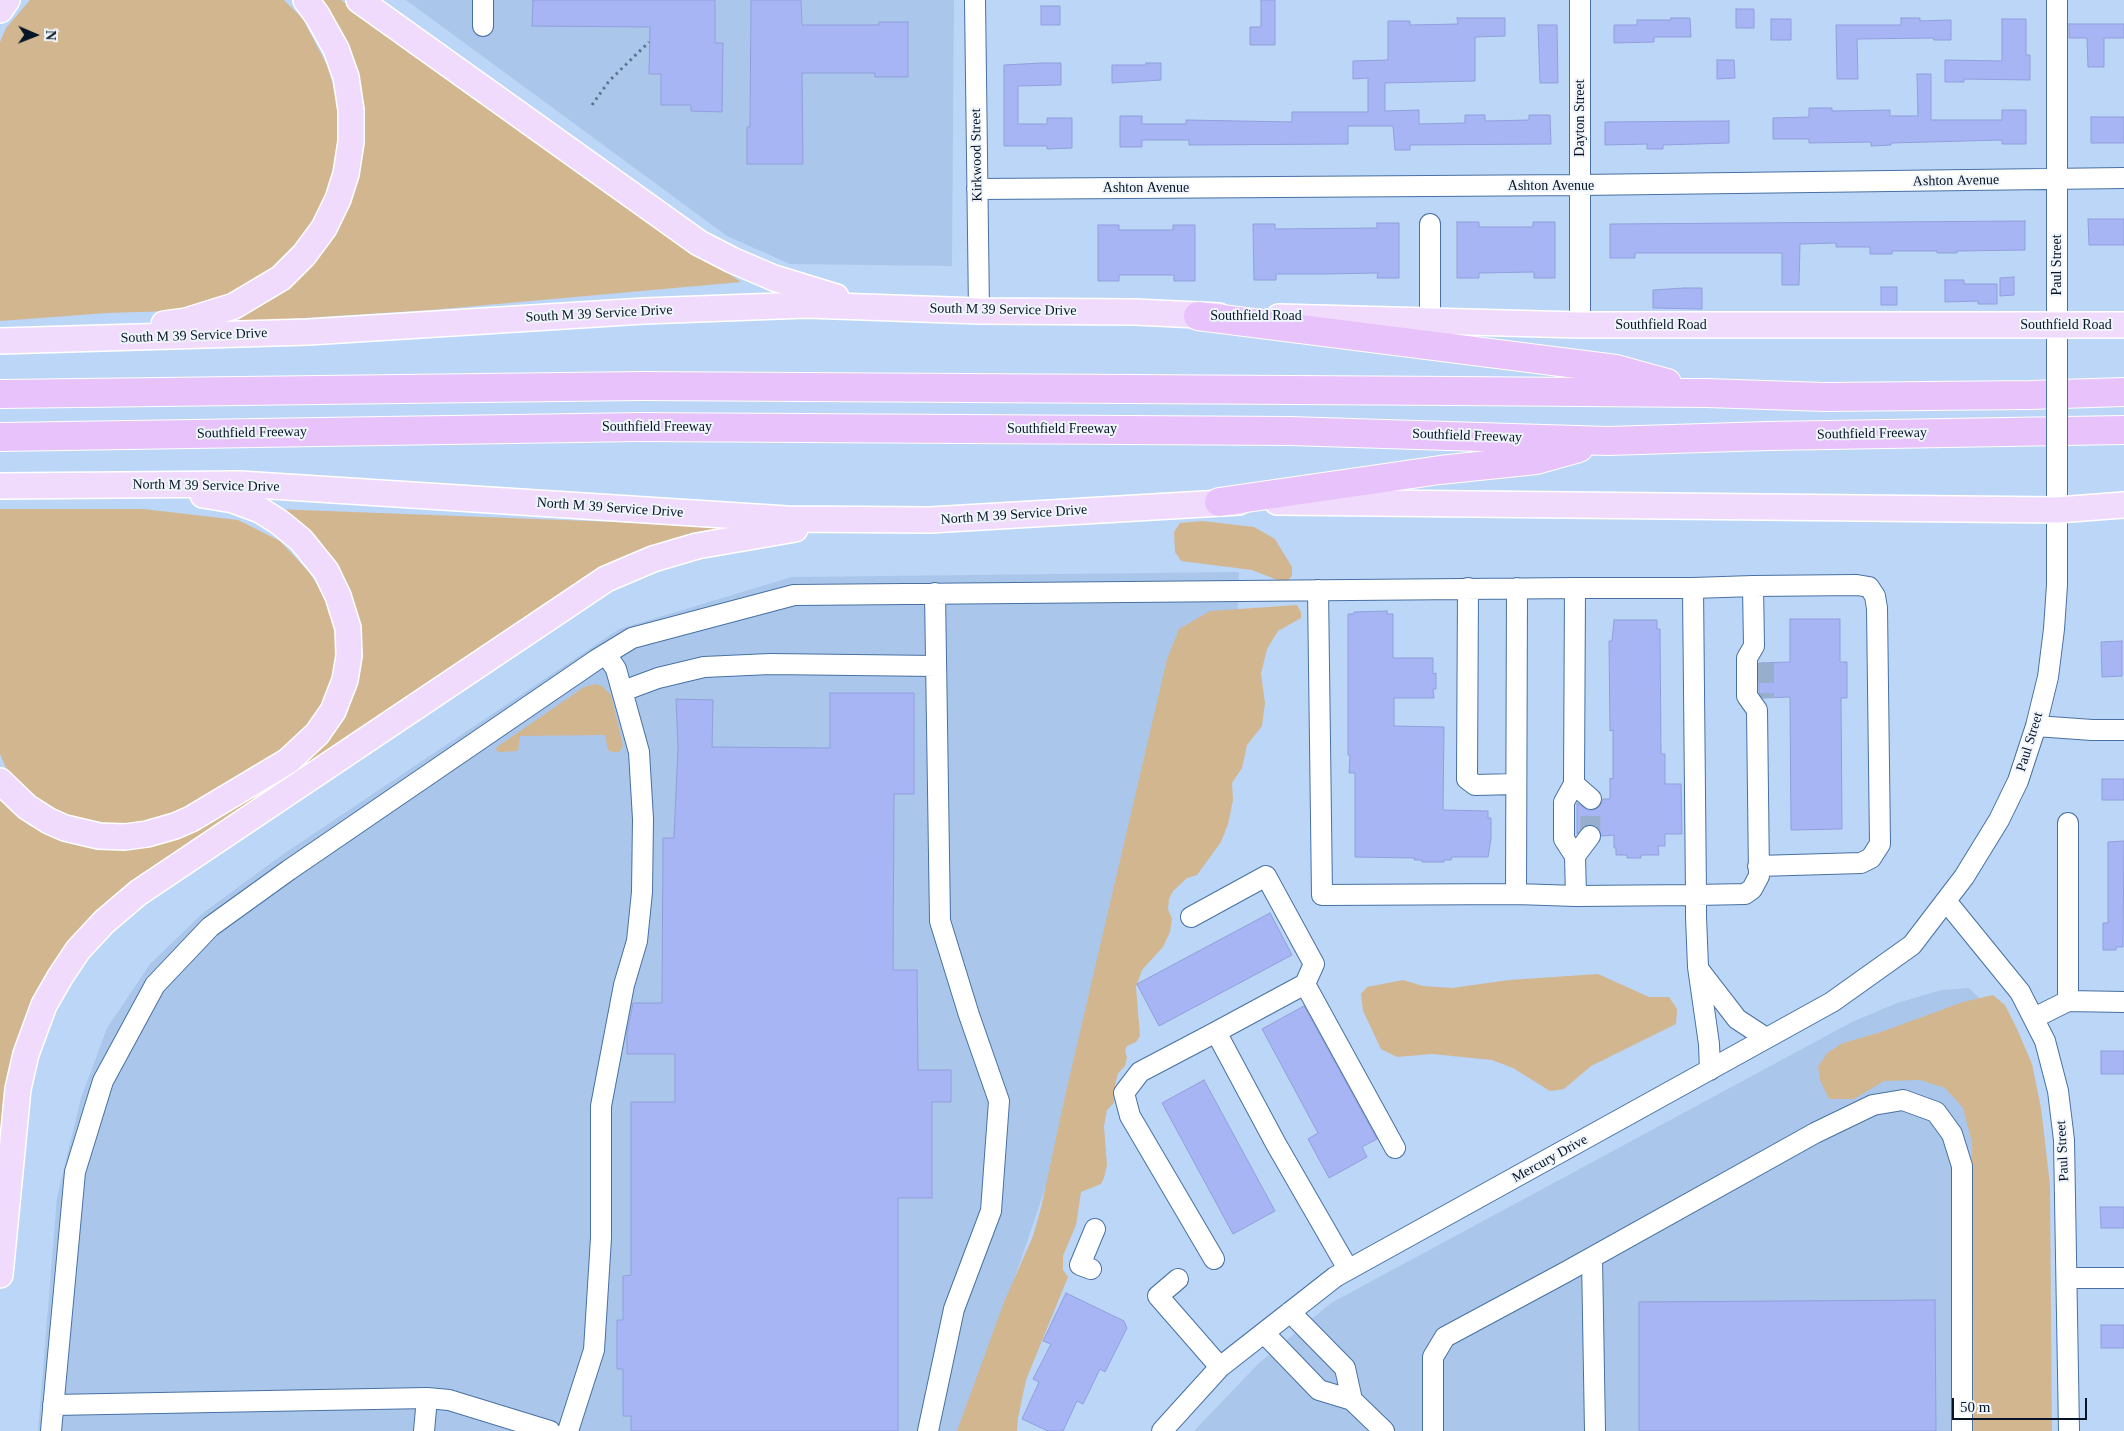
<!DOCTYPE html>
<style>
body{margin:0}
#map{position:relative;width:2124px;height:1431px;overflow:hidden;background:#bcd6f7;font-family:Georgia,serif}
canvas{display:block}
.north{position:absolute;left:10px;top:10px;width:50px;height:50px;-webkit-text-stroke:4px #f0f5fb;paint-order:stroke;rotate:91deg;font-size:14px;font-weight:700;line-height:20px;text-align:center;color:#051427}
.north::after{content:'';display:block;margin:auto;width:18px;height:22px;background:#051427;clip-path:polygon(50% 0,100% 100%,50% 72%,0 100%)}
.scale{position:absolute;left:1952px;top:1398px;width:135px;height:22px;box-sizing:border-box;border:2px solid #051427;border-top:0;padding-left:6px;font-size:15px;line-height:18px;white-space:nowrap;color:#051427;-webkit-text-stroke:4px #f0f5fb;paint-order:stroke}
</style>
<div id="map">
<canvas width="2124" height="1431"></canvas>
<div class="north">N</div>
<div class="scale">50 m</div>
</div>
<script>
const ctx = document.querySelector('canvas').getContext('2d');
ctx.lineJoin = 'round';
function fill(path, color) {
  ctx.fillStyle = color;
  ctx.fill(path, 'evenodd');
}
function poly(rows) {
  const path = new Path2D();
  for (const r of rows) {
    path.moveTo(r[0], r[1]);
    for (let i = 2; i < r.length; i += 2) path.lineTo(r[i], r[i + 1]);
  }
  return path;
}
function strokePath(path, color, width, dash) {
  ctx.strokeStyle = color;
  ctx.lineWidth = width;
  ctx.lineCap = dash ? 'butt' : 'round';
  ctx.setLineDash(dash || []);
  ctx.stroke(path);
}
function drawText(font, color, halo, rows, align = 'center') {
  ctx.font = font + ' Georgia,serif';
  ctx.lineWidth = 4;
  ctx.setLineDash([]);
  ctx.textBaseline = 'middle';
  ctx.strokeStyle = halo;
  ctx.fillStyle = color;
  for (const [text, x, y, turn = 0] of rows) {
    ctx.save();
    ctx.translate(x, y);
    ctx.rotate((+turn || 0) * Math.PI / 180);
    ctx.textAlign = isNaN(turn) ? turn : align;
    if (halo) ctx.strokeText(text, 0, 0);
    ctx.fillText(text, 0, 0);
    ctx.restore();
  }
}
const built = poly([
 [406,0,954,0,952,266,790,264,727,236],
 [1239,572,1237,621,963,1431,38,1431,57,1197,81,1098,107,1028,150,964,203,913,282,855,619,629,792,577],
 [1969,988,2002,1020,2035,1431,1194,1431,1259,1363,1331,1303,1852,1022,1897,1003,1941,990]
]);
const green = poly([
 [30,0,284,0,303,19,328,67,339,108,337,152,327,196,305,232,284,261,249,286,213,303,172,311,107,313,0,321,0,42,6,28],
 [316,0,341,0,606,192,741,282,431,310,240,322,239,317,270,300,289,286,359,166],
 [0,509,143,509,238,520,280,541,309,572,328,601,338,633,336,675,325,702,308,728,247,775,184,809,150,821,113,825,66,815,31,795,6,768,0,754],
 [274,509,720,526,721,532,689,541,212,839,58,970,0,1198,0,798,10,810,30,826,72,843,92,846,206,823,262,792,295,768,341,718,351,701,357,683,361,651],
 [1202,521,1254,527,1275,539,1292,567,1292,576,1285,583,1252,570,1181,561,1175,552,1174,532,1180,523],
 [1297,605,1301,612,1301,618,1278,631,1267,649,1261,674,1265,703,1262,726,1247,745,1242,768,1232,783,1233,800,1228,824,1221,842,1197,875,1187,878,1173,891,1169,899,1168,909,1172,919,1170,932,1163,947,1142,970,1136,987,1140,1036,1136,1042,1127,1046,1125,1051,1127,1057,1125,1066,1118,1073,1115,1085,1114,1103,1107,1110,1104,1126,1107,1165,1104,1178,1101,1184,1081,1192,1076,1225,1063,1256,1063,1270,1068,1277,1026,1380,1018,1418,1017,1431,957,1431,1004,1302,1033,1236,1041,1208,1065,1096,1167,659,1179,629,1210,611],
 [595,684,602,686,611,695,623,746,619,752,612,752,608,750,605,735,520,736,518,751,499,752,496,750,497,747,584,687],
 [1598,974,1649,997,1669,997,1677,1009,1676,1024,1591,1066,1564,1089,1550,1091,1513,1068,1492,1060,1432,1054,1397,1057,1381,1049,1363,1011,1361,994,1367,987,1403,980,1423,986,1452,988,1509,980],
 [1993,995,2005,1005,2018,1031,2032,1064,2041,1108,2050,1185,2052,1431,1974,1431,1972,1143,1963,1108,1945,1088,1920,1080,1884,1081,1854,1099,1829,1099,1820,1080,1818,1067,1827,1053,1843,1043,1881,1032,1963,1002]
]);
const building = poly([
 [533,0,715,0,715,43,723,43,722,112,691,111,691,105,661,105,661,74,649,74,650,27,532,26,533,0],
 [751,0,801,0,802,25,879,25,879,22,908,22,908,77,875,77,875,73,802,73,803,164,747,164,747,127,750,127,751,0],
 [1261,0,1275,0,1275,45,1250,45,1250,27,1261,27,1261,0],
 [1041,6,1060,6,1060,25,1041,25,1041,6],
 [1736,9,1754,9,1754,28,1736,28,1736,9],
 [1457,18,1505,18,1505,36,1475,37,1475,81,1385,83,1385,111,1419,110,1419,124,1465,123,1465,115,1485,115,1485,121,1529,120,1529,115,1550,115,1551,144,1410,145,1410,150,1395,150,1393,126,1348,126,1348,144,1189,145,1189,140,1142,140,1142,147,1120,147,1120,116,1142,116,1142,124,1186,124,1186,120,1292,122,1292,112,1368,112,1368,78,1353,79,1353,61,1388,60,1388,21,1410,21,1410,25,1458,24,1457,18],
 [1671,18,1690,18,1691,37,1654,37,1654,42,1614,43,1614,25,1637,25,1637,20,1671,20,1671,18],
 [1901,18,1920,18,1920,21,1951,20,1951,40,1934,40,1933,38,1857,39,1858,79,1837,79,1836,25,1901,25,1901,18],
 [1771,19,1791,19,1791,40,1771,40,1771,19],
 [2002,19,2026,19,2026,55,2030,55,2030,80,1964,79,1964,82,1945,82,1945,60,2002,61,2002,19],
 [2069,24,2124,24,2124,38,2104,38,2104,67,2088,67,2087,38,2069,38,2069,24],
 [1538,25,1557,25,1558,83,1540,83,1538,25],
 [1717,60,1734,60,1735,78,1717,79,1717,60],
 [1042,63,1061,63,1061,85,1018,86,1018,124,1047,124,1047,118,1072,118,1072,148,1047,149,1047,146,1004,146,1004,65,1042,63],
 [1146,63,1161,63,1161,80,1112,83,1112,65,1146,65,1146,63],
 [1917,74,1931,74,1931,120,2002,120,2002,110,2026,110,2026,144,2002,144,2002,140,1891,143,1891,145,1871,146,1871,142,1809,143,1809,139,1773,139,1773,118,1809,117,1809,108,1832,108,1832,111,1890,110,1890,116,1918,116,1917,74],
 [2091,117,2124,117,2124,143,2091,143,2091,117],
 [1729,121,1729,143,1663,145,1663,149,1647,149,1647,144,1605,145,1605,122,1729,121],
 [2088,219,2124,219,2124,245,2089,245,2088,219],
 [2025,221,2025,250,1957,251,1957,253,1937,253,1937,251,1892,251,1892,254,1870,254,1870,247,1836,247,1836,243,1800,244,1799,285,1782,285,1782,253,1635,253,1635,258,1610,258,1610,224,2025,221],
 [1457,222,1479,222,1479,227,1533,227,1533,222,1555,222,1555,278,1534,278,1534,272,1479,273,1479,278,1457,278,1457,222],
 [1377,223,1399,223,1399,278,1377,278,1378,273,1323,274,1276,274,1276,280,1254,280,1253,224,1275,224,1275,229,1377,228,1377,223],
 [1098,225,1119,225,1119,230,1173,230,1173,225,1195,225,1195,281,1174,281,1174,275,1119,275,1119,281,1098,281,1098,225],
 [2014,277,2014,295,2000,296,2000,278,2014,277],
 [1945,280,1964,280,1964,284,1997,284,1997,304,1978,304,1978,301,1945,302,1945,280],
 [1881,287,1897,287,1897,305,1881,305,1881,287],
 [1684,288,1702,288,1702,309,1653,308,1653,290,1684,288],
 [1387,611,1387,614,1393,614,1393,658,1433,658,1433,674,1436,673,1436,689,1433,689,1434,698,1394,698,1394,726,1444,727,1443,810,1488,811,1488,818,1491,818,1491,839,1488,857,1452,857,1451,860,1444,860,1444,862,1422,862,1422,860,1414,860,1415,858,1355,857,1355,773,1349,773,1350,755,1348,755,1348,614,1354,614,1354,612,1387,611],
 [1790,619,1840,619,1840,662,1847,662,1847,698,1841,698,1842,829,1791,830,1790,697,1763,698,1759,692,1759,663,1790,662,1790,619],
 [1614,620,1657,620,1657,629,1660,629,1661,754,1665,754,1665,784,1681,784,1682,834,1665,834,1665,846,1658,846,1659,855,1641,855,1641,858,1627,858,1627,855,1616,855,1616,848,1614,848,1614,835,1602,836,1597,827,1592,824,1585,825,1577,834,1577,803,1588,810,1594,810,1600,806,1603,799,1610,799,1610,778,1613,779,1613,730,1610,731,1609,641,1612,641,1614,620],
 [2122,641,2122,676,2102,677,2101,642,2122,641],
 [830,693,914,693,914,794,894,794,893,970,917,970,918,1070,951,1070,951,1102,932,1102,932,1198,898,1198,898,1431,631,1431,631,1416,623,1416,623,1369,617,1369,617,1320,623,1320,623,1276,631,1275,631,1102,675,1102,675,1054,627,1054,627,1033,633,1003,662,1003,663,838,674,838,678,747,676,699,713,700,712,747,830,748,830,693],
 [2102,779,2124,779,2124,800,2102,800,2102,779],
 [2124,841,2123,947,2116,947,2116,950,2103,950,2103,923,2108,923,2108,842,2124,841],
 [1270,913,1292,955,1159,1026,1137,984,1270,913],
 [1304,1006,1377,1139,1362,1147,1367,1157,1329,1178,1308,1139,1318,1133,1262,1029,1304,1006],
 [2101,1051,2124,1051,2124,1074,2101,1074,2101,1051],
 [1204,1080,1275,1211,1233,1234,1162,1103,1204,1080],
 [2100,1207,2124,1207,2124,1228,2101,1228,2100,1207],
 [1066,1293,1124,1321,1127,1328,1105,1372,1100,1369,1083,1404,1077,1401,1063,1431,1048,1431,1022,1419,1039,1382,1033,1379,1051,1344,1043,1341,1066,1293],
 [1935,1300,1936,1431,1639,1431,1639,1302,1935,1300],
 [2101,1325,2124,1325,2124,1348,2101,1348,2101,1325]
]);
const minorTunnel = poly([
 [1764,663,1764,698],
 [1590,836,1591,799]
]);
const path = poly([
 [592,105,609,81,649,42]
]);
const minor = poly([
 [975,0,979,311],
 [1580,0,1580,325],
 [483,26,483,0],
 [977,189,1580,185,2124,178],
 [1430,320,1430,224],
 [2057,348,2057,0],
 [1753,586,1857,585,1869,587,1875,596,1877,608,1880,844,1871,858,1861,863,1758,866],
 [1468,588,1467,779,1475,785,1516,784],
 [1693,588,1753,586,1754,646,1747,658,1747,696,1757,710,1759,876,1752,889,1745,894,1696,895,1576,896,1575,856,1564,839,1564,802,1574,784,1575,588,1693,588,1696,895,1696,917,1698,967,1709,1044,1710,1070],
 [1318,590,1322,895,1516,894,1517,588],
 [623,691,658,678,704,667,770,664,936,666],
 [2036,726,2092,730,2124,730],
 [1574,784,1591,799],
 [2068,823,2068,1001],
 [1575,856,1590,836],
 [1516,894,1576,896],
 [1946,901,2020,992,2045,1041,2058,1091,2064,1140,2069,1431],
 [1191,917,1266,876,1314,964,1305,984],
 [1700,971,1737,1019,1766,1038],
 [2034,1018,2068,1001,2124,1002],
 [1216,1032,1305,984,1395,1148],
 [1592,1258,1595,1431],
 [1214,1259,1130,1116,1124,1093,1140,1072,1216,1032,1276,1144,1348,1269],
 [1091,1269,1080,1265,1095,1229],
 [2067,1278,2124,1278],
 [1178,1279,1158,1296,1220,1367],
 [1264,1333,1319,1390,1352,1400,1345,1368,1290,1312],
 [1352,1400,1384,1431],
 [53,1405,427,1398,449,1400,550,1431],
 [51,1431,75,1172,103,1081,155,985,210,927,221,919,289,870,596,660,632,638,794,595,1575,588],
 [424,1431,427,1398],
 [568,1431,594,1350,601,1238,601,1106,624,985,637,941,642,892,643,819,639,752,616,669,606,654],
 [928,1431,954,1309,991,1211,999,1101,969,1015,940,921,935,593],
 [1162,1431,1220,1367,1335,1277,1832,1002,1912,945,1964,877,1999,820,2018,781,2036,726,2048,677,2054,629,2057,585,2057,484],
 [1433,1431,1433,1357,1445,1337,1564,1273,1815,1133,1873,1105,1903,1100,1936,1112,1952,1134,1962,1166,1962,1431]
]);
const major = poly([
 [359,0,699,243,732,260,774,278,836,297],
 [0,10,7,0],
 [1279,317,1580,325,2124,325],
 [164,324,186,321,234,306,281,278,304,255,324,228,338,199,346,174,351,142,351,110,346,77,336,49,317,15,306,0],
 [0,341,309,332,644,311,807,305,979,311,1135,312,1219,316],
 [0,486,240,484,787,519,930,520,1239,502],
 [1277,502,2057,510,2124,505],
 [0,781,27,807,49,821,65,828,99,836,125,837,147,834,175,826,191,819,288,761,317,734,333,711,345,680,349,656,348,628,338,596,326,571,301,540,279,522,260,510,233,500,203,495],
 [0,1275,18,1089,26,1054,44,1005,60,977,78,950,104,922,138,893,606,579,653,559,697,546,795,529]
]);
const highway = poly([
 [1198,316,1616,369,1667,383],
 [0,394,641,386,1455,391,1707,393,1825,397,2030,395,2124,392],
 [0,437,640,427,1289,431,1608,441,1768,436,2124,430],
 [1219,502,1440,470,1536,460,1579,448]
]);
const minorBridge = poly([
 [2057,348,2057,484]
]);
const streetNames = [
 ["Dayton Street",1580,118,-90],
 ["Kirkwood Street",977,155,-91],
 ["Ashton Avenue",1956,181,-1],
 ["Ashton Avenue",1551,186],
 ["Ashton Avenue",1146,188],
 ["Paul Street",2057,265,-90],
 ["South M 39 Service Drive",1003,310,1],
 ["South M 39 Service Drive",599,314,-3],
 ["Southfield Road",1256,316],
 ["Southfield Road",1661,325],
 ["Southfield Road",2066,325],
 ["South M 39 Service Drive",194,336,-2],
 ["Southfield Freeway",657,427],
 ["Southfield Freeway",1062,429],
 ["Southfield Freeway",252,433,-1],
 ["Southfield Freeway",1872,434,-1],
 ["Southfield Freeway",1467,436,2],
 ["North M 39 Service Drive",206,486,1],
 ["North M 39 Service Drive",610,508,4],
 ["North M 39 Service Drive",1014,515,-4],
 ["Paul Street",2030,742,-73],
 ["Paul Street",2063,1151,-93],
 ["Mercury Drive",1550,1159,-29]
];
fill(built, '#aac7eb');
fill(green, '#d2b690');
fill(building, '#a7b5f4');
strokePath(building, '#919fdc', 1);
strokePath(minorTunnel, '#97afcd', 20, [20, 10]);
strokePath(minor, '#4871a2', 22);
strokePath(major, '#fff', 28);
strokePath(highway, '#fff', 30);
strokePath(path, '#60748e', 3, [2.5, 4]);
strokePath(minor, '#fff', 20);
strokePath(major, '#f1dbfd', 25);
strokePath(highway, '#e8c3fb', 28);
strokePath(minorBridge, '#4871a2', 22, []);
strokePath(minorBridge, '#fff', 20);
drawText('14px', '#051427', '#f0f5fb', streetNames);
</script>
